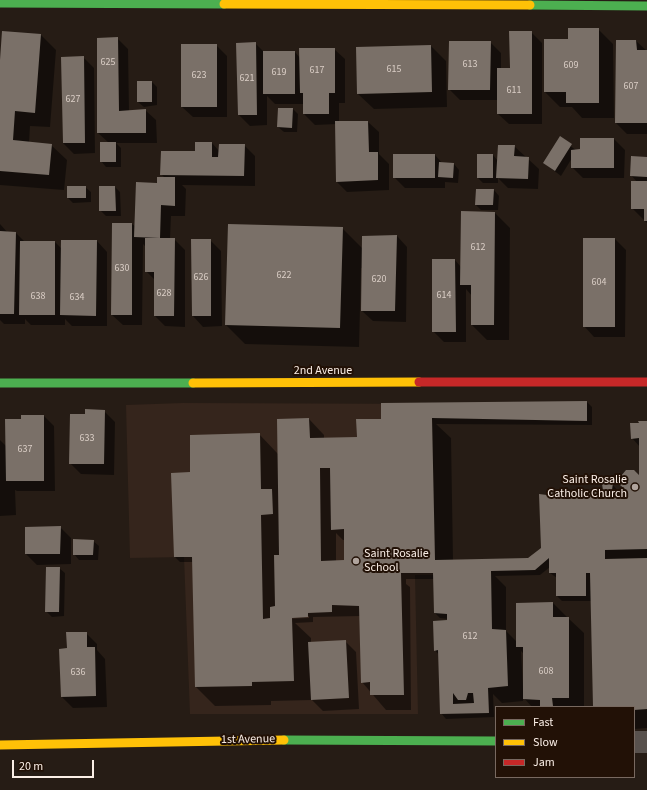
<!DOCTYPE html>
<style>
body{margin:0}
#map{position:relative;width:647px;height:790px;overflow:hidden;background:#261c15;font-family:"Source Sans 3",sans-serif}
canvas{display:block}
.legend{position:absolute;left:495px;top:706px;width:140px;height:72px;box-sizing:border-box;background:#221106;border:1px solid #786960;margin:0;padding:5px 7px;list-style:none;font-size:12px;color:#faeee6}
.legend li{display:flex;align-items:center;gap:8px;height:20px}
.legend b{width:20px;border:1px solid #786960}
.scale{position:absolute;left:12px;top:760px;width:82px;height:18px;box-sizing:border-box;border:2px solid #faeee6;border-top:0;padding-left:5px;font-size:12px;line-height:14px;white-space:nowrap;color:#faeee6;-webkit-text-stroke:3px #221106;paint-order:stroke}
</style>
<div id="map">
<canvas width="647" height="790"></canvas>
<ul class="legend">
<li><b style="height:5px;background:#4caf50"></b>Fast</li>
<li><b style="height:5px;background:#ffc107"></b>Slow</li>
<li><b style="height:5px;background:#c62828"></b>Jam</li>
</ul>
<div class="scale">20 m</div>
</div>
<script>
const ctx = document.querySelector('canvas').getContext('2d');
ctx.lineJoin = 'round';
function fill(path, color) {
  ctx.fillStyle = color;
  ctx.fill(path, 'evenodd');
}
function poly(rows) {
  const path = new Path2D();
  for (const r of rows) {
    path.moveTo(r[0], r[1]);
    for (let i = 2; i < r.length; i += 2) path.lineTo(r[i], r[i + 1]);
  }
  return path;
}
function strokePath(path, color, width, dash) {
  ctx.strokeStyle = color;
  ctx.lineWidth = width;
  ctx.lineCap = dash ? 'butt' : 'round';
  ctx.setLineDash(dash || []);
  ctx.stroke(path);
}
function drawText(font, color, halo, rows, align = 'center') {
  ctx.font = font + ' "Source Sans 3",sans-serif';
  ctx.lineWidth = 4;
  ctx.setLineDash([]);
  ctx.textBaseline = 'middle';
  ctx.strokeStyle = halo;
  ctx.fillStyle = color;
  for (const [text, x, y, turn = 0] of rows) {
    ctx.save();
    ctx.translate(x, y);
    ctx.rotate((+turn || 0) * Math.PI / 180);
    ctx.textAlign = isNaN(turn) ? turn : align;
    if (halo) ctx.strokeText(text, 0, 0);
    ctx.fillText(text, 0, 0);
    ctx.restore();
  }
}
const education = poly([
 [183,403,432,404,435,575,415,575,418,714,190,714,184,557,130,558,126,405]
]);
const shadow = poly([
 [598,29,613,44,614,118,582,118,572,107,560,107,545,92,569,40],
 [531,32,542,43,542,124,509,124,498,114,498,100,460,100,449,89,490,42,501,53,501,69,511,69],
 [41,35,56,50,50,127,30,126,29,143,51,145,67,160,64,190,0,185,0,85],
 [117,38,128,49,129,111,145,110,156,120,157,143,116,143,121,148,121,167,106,167,101,161,109,143,98,133],
 [636,41,647,51,647,134,627,134,616,123],
 [255,43,264,52,295,52,300,58,334,49,345,59,345,103,339,103,339,122,368,122,379,132,379,154,389,164,389,190,347,192,337,182,337,124,315,125,304,114,304,104,275,104,267,96,267,125,250,126,239,115],
 [216,45,227,56,227,117,193,117,182,107],
 [431,46,446,61,447,107,374,109,358,94,357,48],
 [83,57,94,68,95,153,74,154,63,143],
 [152,82,157,87,157,105,144,107,138,102],
 [293,109,298,114,297,132,284,132,278,127],
 [560,138,577,151,614,139,625,150,624,178,583,178,572,167,572,158,561,176,544,163],
 [212,143,219,151,244,145,255,156,255,186,182,185,186,189,185,216,171,216,170,239,174,239,185,250,185,327,165,326,155,316,155,280,146,271,146,247,143,244,142,325,123,325,112,315,132,224,136,227,158,184,165,178,161,174],
 [514,146,539,169,538,189,508,188,498,178,498,183,483,183,478,178,493,155,498,161],
 [435,155,443,164,454,164,459,170,458,183,445,182,445,188,405,188,394,177],
 [647,158,647,223,632,208,637,182,631,175],
 [85,187,91,192,91,202,73,203,68,198],
 [115,187,120,192,121,216,106,216,100,210],
 [477,190,494,190,499,196,498,210,481,210,476,205],
 [495,213,510,228,509,340,487,340,472,325,472,296,466,289,466,342,444,342,433,331,455,260,461,267],
 [0,224,8,233,16,233,25,242,55,242,62,249,97,241,107,252,107,326,72,326,65,319,65,325,31,325,25,319,25,324,4,324,0,320],
 [342,228,363,249,397,236,407,247,406,322,373,321,362,311,363,268,361,268,359,347,245,344,226,325],
 [584,239,615,239,626,250,625,337,594,337,584,326],
 [210,240,221,251,222,326,203,327,193,316],
 [587,402,592,407,592,425,436,424,451,438,453,560,528,559,542,549,548,496,604,491,612,484,618,491,627,491,640,477,640,447,632,438,640,424,647,422,647,728,634,729,634,707,594,707,591,601,562,601,557,596,557,578,550,573,550,567,540,575,495,576,506,587,506,631,517,642,553,603,568,618,584,633,584,707,532,707,523,697,523,701,502,703,493,694,494,717,446,719,441,713,439,655,435,650,448,619,440,618,435,613,434,579,406,579,406,584,410,587,411,710,386,710,362,682,361,616,313,617,313,622,295,623,311,638,311,643,345,641,356,652,359,709,323,711,312,700,271,701,271,705,215,706,196,687,193,562,180,562,175,557,172,474,190,473,259,434,278,454,309,419,324,435,324,439,358,438,384,420],
 [336,533,343,540,345,540,345,561,336,562],
 [309,616,309,618,281,619,281,617],
 [521,651,524,654,524,689,523,689],
 [104,411,115,422,114,475,81,474,70,463,86,415],
 [44,416,54,426,55,491,17,491,15,490,16,515,0,516,0,440,6,446,22,420],
 [60,527,71,538,71,564,37,565,26,554],
 [93,541,99,546,98,560,79,560,74,554],
 [59,568,65,573,64,616,52,617,46,611],
 [86,633,97,644,97,650,105,659,107,707,73,708,62,697,68,649]
]);
const building = poly([
 [568,28,599,28,599,103,566,103,566,92,544,92,544,39,568,39],
 [2,31,41,34,35,113,15,111,13,140,52,144,49,175,0,171,0,60],
 [509,31,532,31,532,114,497,114,497,68,510,68],
 [118,37,119,111,146,109,146,133,97,133,97,38],
 [616,40,636,40,637,50,647,50,647,123,615,123],
 [449,41,491,41,490,90,448,90],
 [256,42,257,115,238,115,236,43],
 [181,44,217,44,217,107,181,107],
 [431,45,432,92,357,94,356,47],
 [299,48,335,48,335,93,329,93,329,114,303,114,303,93,300,93],
 [263,51,295,51,295,94,263,94],
 [84,56,85,143,63,143,61,57],
 [137,81,152,81,152,102,137,102],
 [278,108,293,108,292,128,277,127],
 [335,121,368,121,369,152,378,152,378,180,336,182],
 [560,136,572,144,555,171,543,163],
 [580,138,614,138,614,168,571,168,571,150,580,149],
 [100,142,116,142,116,162,100,162],
 [195,142,212,142,212,157,218,157,219,144,245,144,244,176,160,175,161,151,195,151],
 [498,145,515,145,514,156,529,157,528,179,496,178],
 [393,154,435,154,435,178,393,178],
 [477,154,493,154,493,178,477,178],
 [631,156,647,157,647,177,630,176],
 [439,162,454,163,453,178,438,177],
 [157,177,175,177,175,206,161,205,160,238,134,237,136,182,157,183],
 [631,181,647,181,647,221,644,221,644,209,631,209],
 [67,186,86,186,86,198,67,198],
 [99,186,115,186,116,211,99,211],
 [476,189,494,189,493,205,475,205],
 [461,211,495,212,494,325,471,325,471,285,460,285],
 [112,223,132,223,132,315,111,315],
 [228,224,343,227,340,328,225,325],
 [0,231,16,232,14,314,0,314],
 [397,235,395,311,361,311,362,236],
 [145,238,175,238,174,316,154,316,154,272,145,272],
 [583,238,615,238,615,327,583,327],
 [191,239,211,239,211,316,192,316],
 [61,240,97,240,96,316,60,315],
 [20,241,55,241,55,315,19,315],
 [432,259,455,259,456,332,432,332],
 [587,401,587,421,432,418,435,560,528,558,541,548,539,494,547,495,548,491,603,490,602,484,613,483,612,490,626,490,620,485,621,476,626,470,634,470,639,475,639,438,631,439,630,423,639,423,638,421,647,421,647,549,605,550,605,559,647,558,647,709,634,710,634,707,593,707,590,573,586,573,586,596,556,596,556,573,549,573,549,558,535,570,491,571,492,629,506,630,508,686,488,688,489,713,440,714,438,650,434,651,433,621,447,620,447,614,434,613,433,573,401,573,404,695,370,695,370,682,361,683,359,606,332,605,332,612,308,613,308,617,292,618,294,681,252,682,252,686,195,687,192,557,174,557,171,473,190,472,190,435,260,433,261,489,272,489,273,514,261,515,263,619,270,618,270,607,275,606,274,555,279,555,277,419,309,418,310,438,357,437,356,419,381,419,381,403],
 [320,468,330,468,331,530,344,529,344,560,321,561],
 [453,693,458,700,466,700,468,693,473,693,474,703,453,704],
 [85,409,105,410,104,464,69,464,70,414,85,414],
 [21,415,44,415,44,481,6,481,5,419,21,419],
 [61,526,60,554,25,554,25,527],
 [73,539,94,540,93,555,73,555],
 [46,567,60,567,59,612,45,612],
 [553,602,553,617,569,617,569,698,552,698,553,706,540,706,540,700,523,699,523,647,516,647,516,603],
 [66,632,87,632,87,647,95,647,96,696,61,697,59,649,67,648],
 [346,640,349,698,311,700,308,642]
]);
const street = poly([
 [634,742,647,742]
]);
const fast = poly([
 [0,3,224,4],
 [530,5,647,6],
 [0,383,193,383],
 [284,740,496,741]
]);
const slow = poly([
 [224,4,530,5],
 [193,383,419,382],
 [0,745,284,740]
]);
const jam = poly([
 [419,382,647,382]
]);
const markers = [
 [635,487,4,"#b0a49d"],
 [356,561,4,"#b0a49d"]
];
const numberNames = [
 ["625",108,63],
 ["613",470,65],
 ["609",571,66],
 ["615",394,70],
 ["617",317,71],
 ["619",279,73],
 ["623",199,76],
 ["621",247,79],
 ["607",631,87],
 ["611",514,91],
 ["627",73,100],
 ["612",478,248],
 ["630",122,269],
 ["622",284,276],
 ["626",201,278],
 ["620",379,280],
 ["604",599,283],
 ["628",164,294],
 ["614",444,296],
 ["638",38,297],
 ["634",77,298],
 ["633",87,439],
 ["637",25,450],
 ["612",470,637],
 ["608",546,672],
 ["636",78,673]
];
const streetNames = [
 ["2nd Avenue",323,371],
 ["1st Avenue",248,740,-1]
];
const poiNames = [
 ["Saint Rosalie",627,480],
 ["Catholic Church",627,494],
 ["Saint Rosalie",364,554,"left"],
 ["School",364,568,"left"]
];
fill(education, '#35251c');
fill(shadow, '#0007');
fill(building, '#7a7068');
strokePath(street, '#58514d', 22);
strokePath(fast, '#4caf50', 9);
strokePath(slow, '#ffc107', 9);
strokePath(jam, '#c62828', 9);
for (const [x, y, r, color] of markers) {
  const dot = new Path2D();
  dot.arc(x, y, r, 0, 2 * Math.PI);
  ctx.fillStyle = color;
  ctx.fill(dot);
  strokePath(dot, '#221106', 1.5);
}
drawText('10px', '#dacec6', null, numberNames);
drawText('12px', '#faeee6', '#221106', streetNames);
drawText('12px', '#faeee6', '#221106', poiNames, 'right');
</script>
